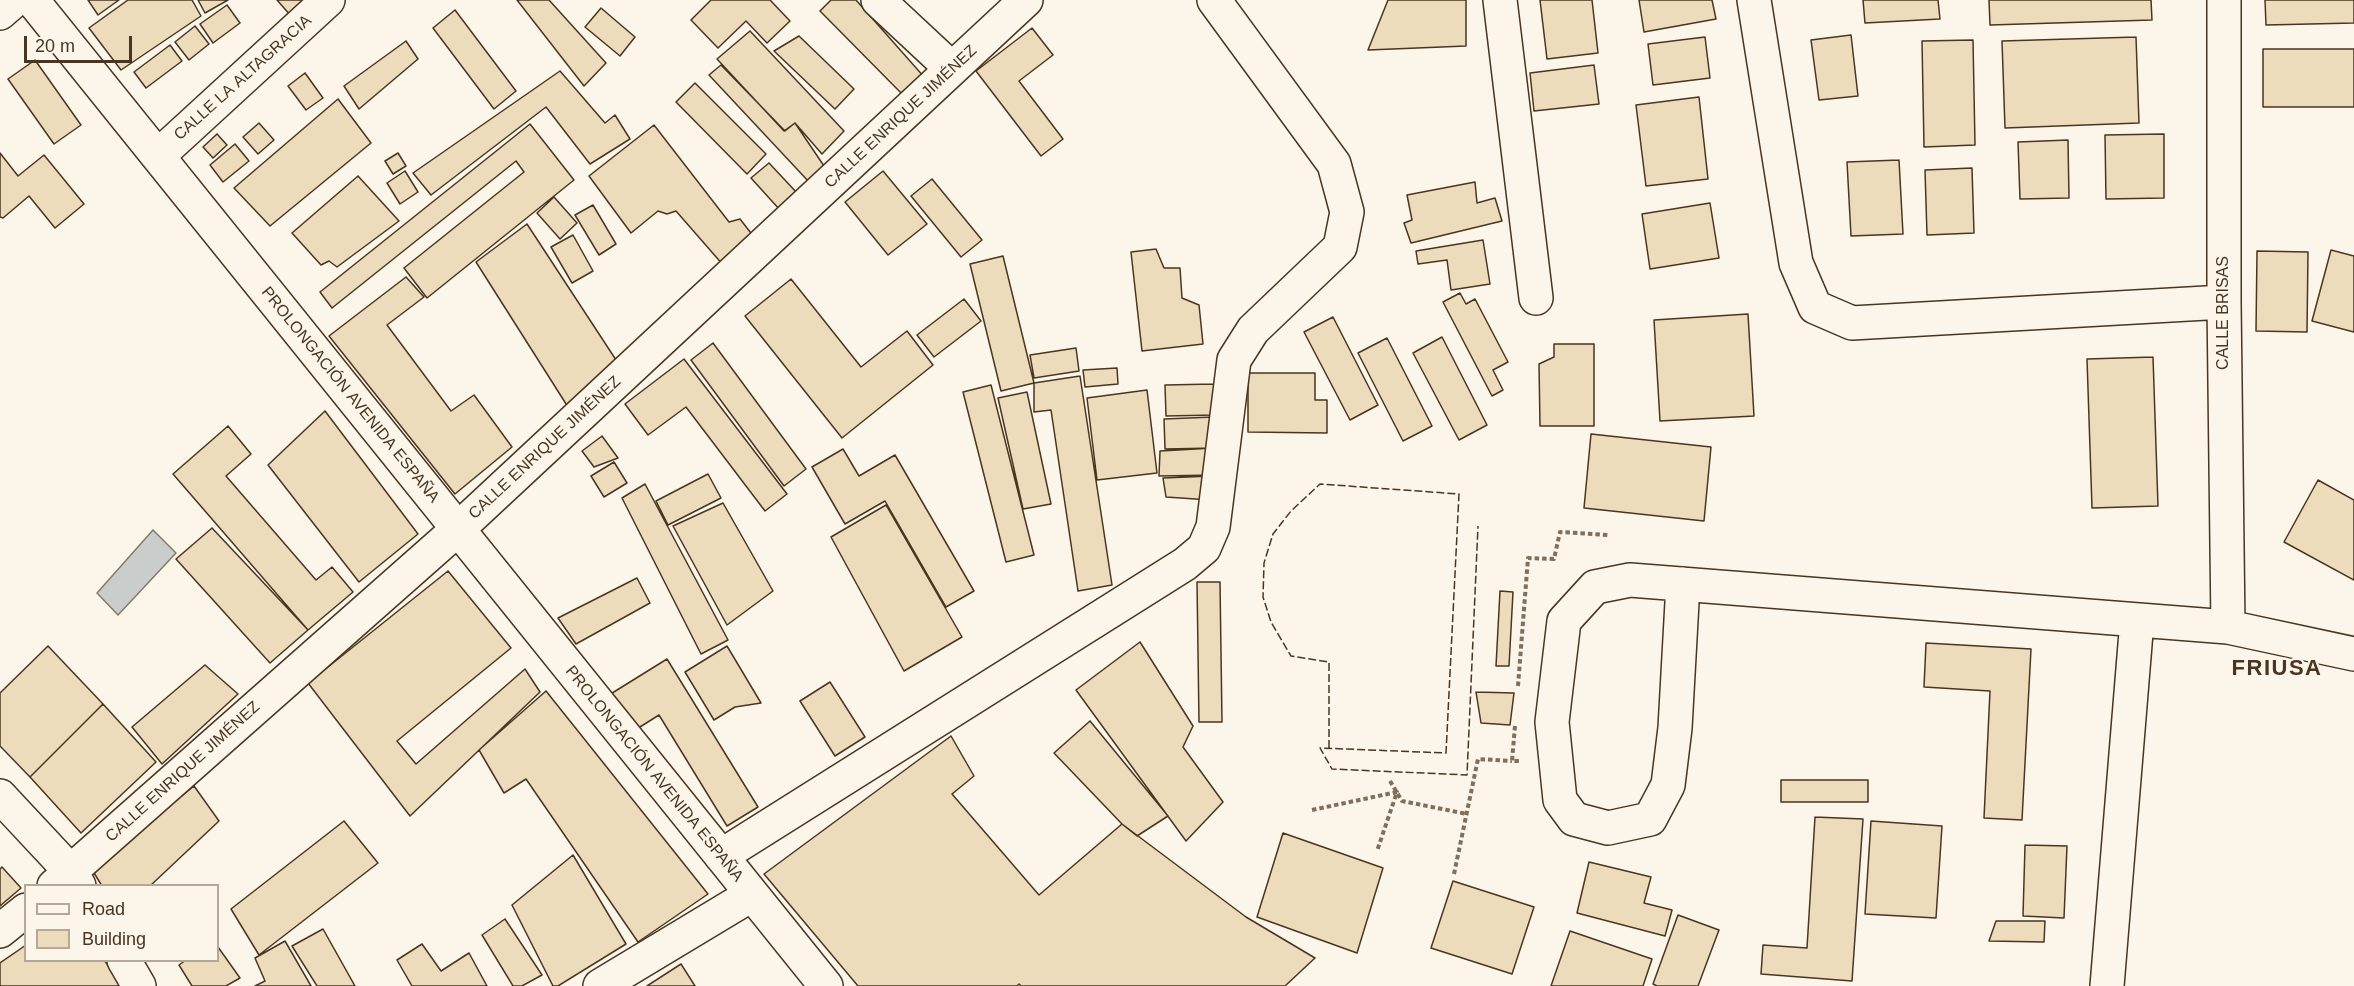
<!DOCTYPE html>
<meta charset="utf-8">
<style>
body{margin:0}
#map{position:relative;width:2354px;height:986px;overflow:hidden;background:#fbf6e9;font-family:Arial,sans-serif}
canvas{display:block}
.legend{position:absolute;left:24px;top:884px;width:195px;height:78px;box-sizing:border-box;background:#fbf6e9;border:2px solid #b4a999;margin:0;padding:8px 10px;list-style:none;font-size:18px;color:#4a3520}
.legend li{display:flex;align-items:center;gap:12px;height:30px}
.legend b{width:30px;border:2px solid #b4a999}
.scale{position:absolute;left:24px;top:36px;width:108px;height:27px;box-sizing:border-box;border:3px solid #4a3520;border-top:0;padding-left:8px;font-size:18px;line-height:21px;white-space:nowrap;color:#4a3520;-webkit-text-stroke:4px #fbf6e9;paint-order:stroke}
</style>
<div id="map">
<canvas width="2354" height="986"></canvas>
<ul class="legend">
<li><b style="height:8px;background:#fbf6e9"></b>Road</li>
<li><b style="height:16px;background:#ecdcbc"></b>Building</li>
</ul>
<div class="scale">20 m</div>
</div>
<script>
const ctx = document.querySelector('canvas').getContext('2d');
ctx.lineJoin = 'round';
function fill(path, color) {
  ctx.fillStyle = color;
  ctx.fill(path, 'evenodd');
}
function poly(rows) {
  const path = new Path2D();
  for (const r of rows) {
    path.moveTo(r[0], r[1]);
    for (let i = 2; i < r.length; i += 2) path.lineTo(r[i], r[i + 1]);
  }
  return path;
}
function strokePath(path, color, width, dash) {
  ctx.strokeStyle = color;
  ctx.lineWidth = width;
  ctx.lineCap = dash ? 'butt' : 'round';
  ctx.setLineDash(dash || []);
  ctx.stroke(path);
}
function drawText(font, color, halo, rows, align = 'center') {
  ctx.font = font + ' Arial,sans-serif';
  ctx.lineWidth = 4.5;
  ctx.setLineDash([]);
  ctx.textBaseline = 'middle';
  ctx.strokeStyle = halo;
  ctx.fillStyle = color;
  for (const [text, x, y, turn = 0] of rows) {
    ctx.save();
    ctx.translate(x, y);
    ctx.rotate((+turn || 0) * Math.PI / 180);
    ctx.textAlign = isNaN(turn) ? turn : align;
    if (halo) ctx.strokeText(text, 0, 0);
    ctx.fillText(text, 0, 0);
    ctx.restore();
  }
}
const water = poly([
 [153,530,176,553,118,615,97,593,153,530]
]);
const building = poly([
 [88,0,119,0,98,15,88,0],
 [128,0,192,0,201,16,121,70,89,28,128,0],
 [198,0,228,0,205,13,198,0],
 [277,0,311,0,291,16,277,0],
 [517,0,549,0,606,63,584,86,517,0],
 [711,0,770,0,790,21,767,43,746,21,718,48,691,20,711,0],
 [831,0,856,0,925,78,907,99,820,11,831,0],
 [1388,0,1466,0,1466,46,1368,50,1388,0],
 [1540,0,1592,0,1598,53,1547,59,1540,0],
 [1639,0,1712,0,1716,19,1644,32,1639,0],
 [1863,0,1938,0,1940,19,1865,23,1863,0],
 [1989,0,2151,0,2152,20,1990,25,1989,0],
 [2265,0,2354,0,2354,23,2266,25,2265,0],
 [227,5,240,23,213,43,200,24,227,5],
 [601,8,635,37,620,56,585,27,601,8],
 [455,10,516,91,494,109,433,28,455,10],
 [195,26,209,44,189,60,175,42,195,26],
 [1032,28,1053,55,1019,81,1063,139,1041,156,976,71,1032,28],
 [750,31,844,131,822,154,795,123,784,131,717,59,750,31],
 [1851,35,1858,96,1819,100,1811,40,1851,35],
 [799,36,854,89,835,109,774,51,799,36],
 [1705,37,1710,78,1653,85,1648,44,1705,37],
 [2136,37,2139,123,2005,128,2002,41,2136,37],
 [1973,40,1975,145,1924,147,1922,41,1973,40],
 [406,41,418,59,359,109,344,86,406,41],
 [170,45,182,61,146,88,134,72,170,45],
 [2263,49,2354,49,2354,107,2263,107,2263,49],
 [35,60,81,125,54,144,8,79,35,60],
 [721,65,785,131,795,123,824,166,810,183,709,75,721,65],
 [1594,65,1599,104,1534,111,1530,73,1594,65],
 [560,71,605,123,615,115,630,139,590,164,546,107,431,195,413,173,560,71],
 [305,73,323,98,306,110,288,86,305,73],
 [695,83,766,154,747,174,676,102,695,83],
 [1699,97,1708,179,1646,186,1636,105,1699,97],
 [338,99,371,143,270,226,234,188,338,99],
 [259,123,274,140,258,154,243,137,259,123],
 [530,124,574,180,427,298,404,268,524,172,516,161,332,308,320,292,530,124],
 [654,125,729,222,740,219,754,237,724,266,676,211,667,214,658,211,631,233,589,176,654,125],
 [217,134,227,145,213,158,203,147,217,134],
 [2164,134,2164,198,2106,199,2105,135,2164,134],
 [2068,140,2069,198,2020,199,2018,142,2068,140],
 [235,144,249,161,223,182,210,165,235,144],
 [0,153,18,176,44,155,84,204,55,228,29,196,3,218,0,217,0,153],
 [398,153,406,166,393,174,385,161,398,153],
 [1899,160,1903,234,1851,236,1847,162,1899,160],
 [769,163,798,194,780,210,751,178,769,163],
 [1972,168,1974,233,1927,235,1925,170,1972,168],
 [405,171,418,192,400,204,387,183,405,171],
 [883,171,927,224,888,255,845,202,883,171],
 [358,176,399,221,337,267,329,261,321,265,292,233,358,176],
 [932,179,982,240,961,257,911,196,932,179],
 [1475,182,1477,203,1495,198,1502,221,1411,243,1404,223,1412,220,1407,195,1475,182],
 [554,197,577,223,560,239,537,213,554,197],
 [1710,203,1719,258,1650,269,1642,214,1710,203],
 [593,205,616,244,599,255,575,215,593,205],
 [527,224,620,366,568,407,476,262,527,224],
 [573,235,593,271,572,283,551,247,573,235],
 [1483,240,1490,284,1451,290,1447,260,1418,264,1416,251,1483,240],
 [1156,249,1164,268,1180,268,1182,298,1199,305,1203,344,1142,351,1131,252,1156,249],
 [2331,250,2354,256,2354,332,2312,321,2331,250],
 [2257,251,2308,252,2307,332,2256,331,2257,251],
 [1003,256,1034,383,1001,391,970,264,1003,256],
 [406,277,424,297,387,325,451,411,474,395,512,447,455,494,329,336,406,277],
 [791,279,861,367,907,331,933,365,842,438,745,316,791,279],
 [1460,293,1466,304,1475,299,1508,362,1493,370,1503,390,1492,396,1443,302,1460,293],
 [964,299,981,321,934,357,917,335,964,299],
 [1748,314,1754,416,1660,421,1654,320,1748,314],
 [1333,317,1378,405,1350,420,1304,332,1333,317],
 [1442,337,1487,425,1459,440,1413,353,1442,337],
 [1387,338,1432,426,1403,441,1358,353,1387,338],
 [713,343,806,469,784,486,691,360,713,343],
 [1554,344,1594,344,1594,426,1540,426,1539,364,1554,357,1554,344],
 [1076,348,1079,371,1034,378,1030,355,1076,348],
 [2153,357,2158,506,2092,508,2087,359,2153,357],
 [684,359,787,494,765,511,686,407,648,435,625,404,684,359],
 [1117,368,1118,384,1085,387,1083,370,1117,368],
 [1248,373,1315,373,1315,400,1327,400,1327,433,1248,432,1248,373],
 [1080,376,1112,585,1078,591,1051,410,1034,412,1034,383,1080,376],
 [1214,384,1215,415,1166,416,1165,385,1214,384],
 [991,385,1034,555,1006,562,963,392,991,385],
 [1147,390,1157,473,1097,480,1087,398,1147,390],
 [1027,392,1051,504,1023,509,998,398,1027,392],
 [325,411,418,534,359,582,268,465,325,411],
 [1213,417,1215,448,1165,449,1164,419,1213,417],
 [228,426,251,454,226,476,316,580,332,567,353,592,308,630,173,474,228,426],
 [1591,434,1711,447,1704,521,1584,508,1591,434],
 [602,436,618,458,594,467,582,451,602,436],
 [1214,448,1216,475,1159,476,1160,451,1214,448],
 [843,449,859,476,895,455,974,591,946,607,885,501,845,524,812,467,843,449],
 [614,462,627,483,604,497,591,476,614,462],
 [708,474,721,498,668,525,656,501,708,474],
 [1212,476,1210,500,1166,497,1163,478,1212,476],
 [2318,480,2354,500,2354,580,2284,542,2318,480],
 [645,484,728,640,701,654,622,498,645,484],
 [723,503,773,591,727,625,673,526,723,503],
 [886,505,962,637,904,671,831,537,886,505],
 [212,528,308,630,270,663,176,559,212,528],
 [448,571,511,648,397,741,416,764,525,669,540,692,410,816,308,683,448,571],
 [637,578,650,603,576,644,558,618,637,578],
 [1197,582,1220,582,1222,722,1199,722,1197,582],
 [1500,591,1513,592,1509,666,1496,666,1500,591],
 [1140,642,1193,726,1183,747,1223,802,1186,841,1076,690,1140,642],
 [1926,643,2031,649,2022,820,1984,818,1990,691,1924,687,1926,643],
 [48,646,103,704,30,777,0,746,0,693,48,646],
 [727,646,761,703,735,707,714,720,685,672,727,646],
 [667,659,758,807,727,826,659,715,632,732,609,695,667,659],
 [205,665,238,694,162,764,132,727,205,665],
 [830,682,865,737,835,756,800,701,830,682],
 [546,691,708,894,638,942,526,779,504,793,479,750,546,691],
 [1476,692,1514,693,1510,725,1481,723,1476,692],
 [103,704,156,762,81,833,30,777,103,704],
 [1090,721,1168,816,1137,836,1122,824,1054,753,1090,721],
 [951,736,974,776,952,794,1039,895,1122,824,1246,917,1315,958,1285,986,1021,986,1019,984,1017,986,858,986,764,874,951,736],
 [1781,780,1868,780,1868,802,1781,802,1781,780],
 [194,786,219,821,150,886,102,886,91,868,194,786],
 [1815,817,1863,819,1852,981,1761,974,1763,945,1807,948,1815,817],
 [344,821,378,863,259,955,231,909,344,821],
 [1871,821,1942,826,1936,918,1865,914,1871,821],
 [1283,833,1383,868,1357,953,1257,917,1283,833],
 [2025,845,2067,846,2064,918,2023,916,2025,845],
 [573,855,626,944,558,986,553,986,512,905,573,855],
 [1589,862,1651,877,1644,903,1672,910,1665,936,1577,913,1589,862],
 [2,867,21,888,0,906,0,869,2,867],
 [1453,881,1534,907,1512,974,1431,948,1453,881],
 [1678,915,1719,930,1698,986,1657,986,1653,984,1678,915],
 [505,919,542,975,522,986,513,986,482,935,505,919],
 [1996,921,2045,921,2044,942,1989,941,1996,921],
 [323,929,355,986,317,986,292,946,323,929],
 [1570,931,1652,959,1643,986,1551,986,1570,931],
 [285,941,311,986,255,986,265,981,255,958,285,941],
 [422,944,441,971,469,953,487,986,412,986,397,960,422,944],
 [26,945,26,960,104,960,123,986,0,986,0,963,26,945],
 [218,947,240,978,226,986,192,986,179,965,186,960,218,960,218,947],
 [681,964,695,986,647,986,681,964]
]);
const path = poly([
 [1518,686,1528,558,1554,559,1560,532,1608,535],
 [1515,726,1512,761,1521,761],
 [1390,781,1402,801,1467,814],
 [1312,810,1397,792,1377,851],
 [1454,874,1478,759,1512,761]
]);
const minor = poly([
 [32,0,826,986],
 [878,0,952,69],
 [1500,0,1536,298],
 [1754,0,1796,263,1815,307,1852,323,2224,302],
 [2224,0,2224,302,2228,627],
 [0,13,15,0],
 [158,156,328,0],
 [1683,584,1675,728,1668,785,1650,819,1608,828,1574,819,1560,800,1552,722,1564,621,1595,587,1630,580,2228,627,2354,654],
 [0,796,71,872,79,886],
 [721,856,1185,564,1204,548,1213,527,1234,360,1253,330,1340,247,1347,212,1334,164,1214,0],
 [54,886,458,529,1026,0],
 [0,931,26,910],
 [124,960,139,986],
 [600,986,751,895],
 [2107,986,2137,620]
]);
const fence = poly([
 [1329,748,1329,662,1291,656,1271,622,1263,597,1264,563,1273,534,1291,511,1320,484,1459,494,1446,753,1320,748,1332,769,1467,775,1478,526]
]);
const streetNames = [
 ["CALLE LA ALTAGRACIA",243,78,-42],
 ["CALLE ENRIQUE JIMÉNEZ",901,117,-43],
 ["CALLE BRISAS",2224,313,-90],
 ["PROLONGACIÓN AVENIDA ESPAÑA",350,395,51],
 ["CALLE ENRIQUE JIMÉNEZ",545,448,-43],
 ["CALLE ENRIQUE JIMÉNEZ",183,772,-42],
 ["PROLONGACIÓN AVENIDA ESPAÑA",654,774,51]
];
const districtNames = [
 ["FRIUSA",2277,669]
];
fill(water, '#c9cecd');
strokePath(water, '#887966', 1.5);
fill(building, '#ecdcbc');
strokePath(building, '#4a3520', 1.5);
strokePath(minor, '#4a3520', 36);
strokePath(path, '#7f6f5c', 4, [4.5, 3]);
strokePath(minor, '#fbf6e9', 33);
strokePath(fence, '#4a3520', 1.5, [8, 3]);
drawText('16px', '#4a3520', '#fbf6e9', streetNames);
ctx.letterSpacing = '1.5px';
drawText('bold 22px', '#4a3520', '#fbf6e9', districtNames);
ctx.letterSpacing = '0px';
</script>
